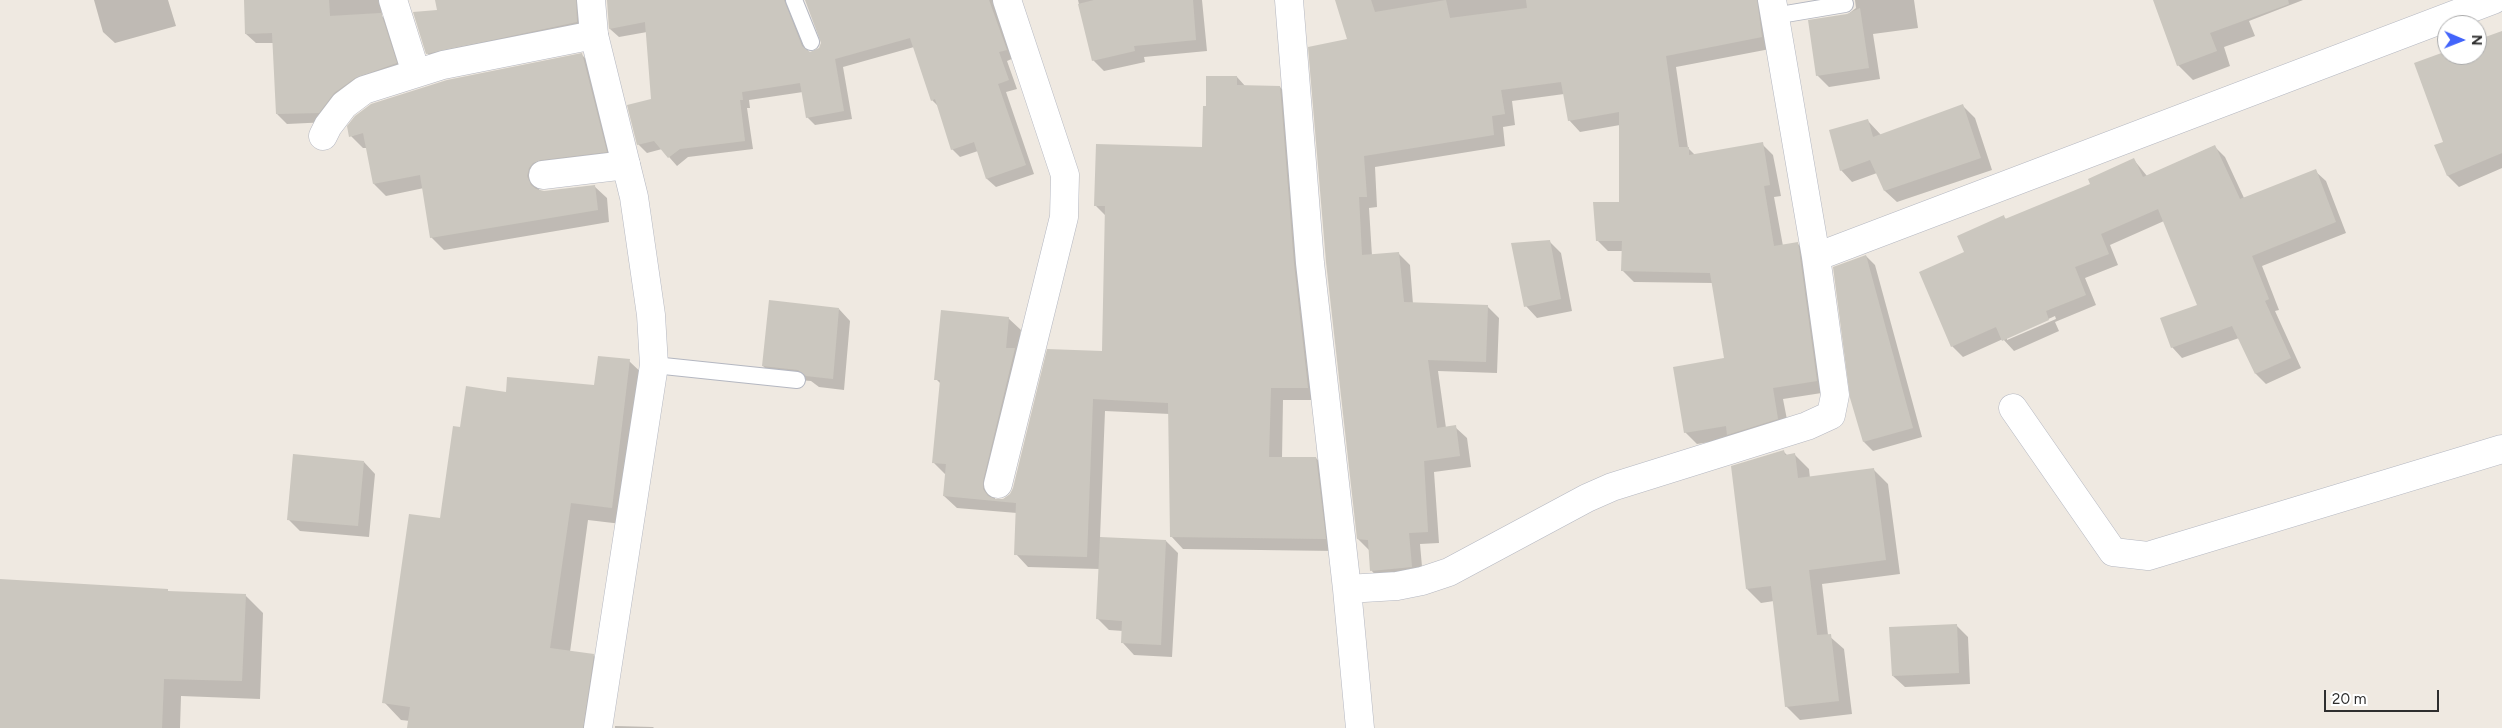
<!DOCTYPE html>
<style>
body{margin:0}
#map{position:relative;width:2502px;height:728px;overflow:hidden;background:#efe9e1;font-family:Figtree,sans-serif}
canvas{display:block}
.north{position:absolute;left:2437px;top:15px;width:50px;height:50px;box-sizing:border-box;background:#fff;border:1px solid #ababab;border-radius:50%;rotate:91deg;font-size:14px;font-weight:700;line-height:20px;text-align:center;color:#2e2e2e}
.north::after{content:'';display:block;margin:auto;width:18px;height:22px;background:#4264fb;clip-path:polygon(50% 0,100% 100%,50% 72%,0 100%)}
.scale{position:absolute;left:2324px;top:690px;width:115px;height:22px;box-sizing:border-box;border:2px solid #2e2e2e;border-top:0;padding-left:6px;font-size:15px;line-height:18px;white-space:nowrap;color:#2e2e2e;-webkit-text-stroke:4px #fff;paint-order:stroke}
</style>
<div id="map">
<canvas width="2502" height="728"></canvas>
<div class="north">N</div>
<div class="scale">20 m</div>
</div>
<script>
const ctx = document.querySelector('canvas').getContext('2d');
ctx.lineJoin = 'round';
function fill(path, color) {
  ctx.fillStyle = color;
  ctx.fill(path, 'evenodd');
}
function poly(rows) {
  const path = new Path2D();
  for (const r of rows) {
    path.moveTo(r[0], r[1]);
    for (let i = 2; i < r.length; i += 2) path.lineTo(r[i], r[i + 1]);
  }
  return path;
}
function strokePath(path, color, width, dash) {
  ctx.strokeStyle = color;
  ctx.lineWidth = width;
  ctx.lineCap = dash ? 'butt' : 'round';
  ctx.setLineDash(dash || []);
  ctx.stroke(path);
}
const shadow = poly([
 [94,0,168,0,176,26,115,43,103,32],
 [245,0,381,0,382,16,390,24,406,73,329,122,287,124,277,114,274,43,256,43,246,34],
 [436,0,581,0,587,32,438,63,427,53,438,12],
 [608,0,797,0,792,13,809,53,820,49,822,38,806,0,995,0,1014,58,1007,61,1017,89,1006,92,1034,174,996,187,987,179,978,151,960,157,952,149,938,106,932,100,914,47,843,67,852,119,815,125,807,117,803,92,749,100,750,108,747,108,753,149,688,157,677,166,662,149,647,153,638,144,653,100,647,32,619,37,610,29],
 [1078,0,1202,0,1207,51,1144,57,1145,62,1104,71,1093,60],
 [1336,0,1760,0,1770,49,1676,67,1688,148,1696,156,1762,144,1773,155,1781,196,1774,197,1783,246,1797,243,1808,254,1828,392,1783,399,1789,430,1697,444,1685,432,1725,359,1713,283,1634,282,1622,270,1623,251,1608,251,1597,240,1621,203,1620,125,1580,132,1569,120,1564,94,1512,101,1515,125,1503,127,1505,146,1375,167,1377,207,1369,208,1372,256,1399,254,1410,265,1413,304,1487,306,1499,318,1497,373,1438,371,1446,428,1455,427,1467,438,1471,467,1434,472,1439,543,1420,544,1423,578,1382,582,1371,570,1369,550,1358,539,1348,40],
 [1855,0,1914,0,1918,28,1873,34,1880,79,1829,87,1817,75,1847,15,1856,8],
 [2155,0,2303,0,2249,21,2255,36,2224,47,2230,66,2193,80,2178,65],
 [2502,35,2502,168,2459,187,2448,176,2436,146,2445,142,2447,52,2447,55,2477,55,2477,41],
 [582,55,594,67,618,164,541,181,539,190,544,192,594,186,607,198,609,222,444,250,431,237,424,188,386,196,374,184,367,148,363,148,351,136],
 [1237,77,1246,87,1280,87,1292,100,1320,400,1283,400,1282,458,1316,458,1328,471,1337,551,1183,549,1171,536,1170,414,1105,411,1100,538,1166,541,1178,553,1172,657,1134,655,1123,643,1123,631,1109,630,1097,618,1100,569,1028,567,1016,554,1017,513,957,508,944,496,946,475,934,463,941,384,936,379,1008,318,1021,330,995,494,995,500,1003,500,1010,495,1103,352,1106,216,1096,206,1203,149,1207,107],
 [1963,106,1975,118,1992,170,1897,202,1885,191,1877,173,1852,182,1841,170,1868,121,1881,135],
 [2214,146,2225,157,2244,198,2315,171,2326,181,2346,233,2262,266,2279,310,2275,311,2301,368,2266,384,2256,374,2239,338,2182,358,2172,347,2198,305,2164,221,2110,245,2118,265,2085,278,2096,305,2055,322,2059,331,2014,351,2003,339,1963,357,1952,346,1966,253,2004,217,2007,220,2092,185,2134,160,2147,176],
 [2055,316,2056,319,2007,340,2007,338],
 [1549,241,1561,253,1572,311,1537,318,1526,306],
 [1866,256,1875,265,1922,437,1873,451,1864,442],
 [839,309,850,321,844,390,819,387,811,381,775,378,763,366],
 [629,361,647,378,630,525,588,520,570,652,593,655,611,673,602,728,409,728,410,721,401,720,384,702,441,520,461,429,507,393,595,386],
 [1783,451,1788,456,1795,455,1809,469,1810,478,1874,470,1888,484,1900,574,1822,584,1828,635,1844,649,1852,714,1800,720,1786,706,1774,601,1761,603,1747,589],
 [364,462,375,474,369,537,300,531,289,520],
 [0,580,167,590,170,593,245,595,263,613,260,699,181,696,180,728,0,728],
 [1956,625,1968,637,1970,684,1905,687,1893,676],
 [615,726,653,727,654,728,615,728]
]);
const building = poly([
 [244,0,329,0,330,16,381,13,397,63,355,78,334,93,319,113,276,114,272,33,245,34],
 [435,0,576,0,577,22,426,54,413,12,437,10],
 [607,0,784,0,802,46,810,52,819,48,821,43,805,0,989,0,1007,50,999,52,1009,80,998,84,1026,165,986,179,974,142,951,150,935,99,931,101,910,38,835,59,844,111,806,118,800,83,742,92,743,100,740,100,745,141,680,149,668,158,654,141,637,145,627,105,651,99,645,22,609,29],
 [1094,0,1193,0,1196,40,1134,46,1135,51,1092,61,1078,4],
 [1335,0,1371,0,1375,12,1446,0,1450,18,1527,8,1526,0,1757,0,1762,37,1666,56,1679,147,1689,147,1689,155,1763,142,1770,185,1764,186,1774,246,1798,242,1817,381,1773,388,1778,419,1727,435,1726,426,1684,433,1673,367,1724,358,1710,273,1621,271,1622,241,1596,241,1593,202,1619,202,1619,112,1568,121,1561,82,1501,90,1505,114,1492,116,1494,135,1364,156,1367,197,1359,197,1362,255,1399,252,1404,302,1488,305,1486,362,1428,360,1437,428,1456,425,1460,456,1424,461,1428,532,1409,533,1412,567,1370,571,1368,540,1357,539,1326,262,1308,47,1347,39],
 [2153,0,2288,0,2289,4,2210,33,2217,51,2177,66],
 [1860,8,1869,68,1816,76,1808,20,1847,14],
 [2502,31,2502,153,2447,176,2434,145,2443,142,2414,63,2447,51,2447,55,2477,55,2477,40],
 [582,53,607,152,541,160,533,163,529,168,527,176,531,185,536,189,544,191,595,185,598,210,430,238,420,175,373,184,363,133,349,137,347,126,355,116,371,104,447,80],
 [1206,76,1237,76,1237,85,1280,86,1294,264,1308,388,1271,388,1269,457,1316,457,1326,539,1170,537,1168,403,1093,399,1087,557,1014,555,1016,503,943,496,946,464,932,463,940,380,934,380,941,310,1009,317,1006,348,1015,348,983,481,983,489,988,496,995,499,1003,499,1010,494,1013,488,1047,349,1102,351,1105,206,1094,206,1096,144,1202,147,1203,106,1206,106],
 [1963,104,1981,158,1884,191,1870,160,1840,171,1829,130,1868,119,1873,137],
 [2215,145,2240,199,2316,169,2336,222,2252,256,2269,299,2265,301,2291,358,2255,374,2232,326,2171,348,2160,318,2197,305,2158,209,2101,234,2109,254,2075,267,2086,295,2046,311,2049,320,2002,341,1996,327,1951,347,1919,272,1964,252,1957,236,2004,215,2005,219,2090,184,2088,179,2134,158,2143,177],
 [1550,240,1561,299,1524,307,1511,243],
 [1866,255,1913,428,1863,442,1850,398,1833,267],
 [769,300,839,308,833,379,806,376,798,370,762,366],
 [598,356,630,359,612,508,571,503,550,648,594,654,583,728,407,728,410,707,382,703,409,514,440,518,453,426,460,427,466,386,506,392,507,377,594,385],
 [1784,450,1785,455,1795,453,1798,478,1874,468,1886,560,1809,570,1817,635,1831,634,1839,701,1785,707,1771,586,1746,589,1731,466],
 [293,454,364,461,358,526,287,520],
 [1100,537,1166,540,1161,645,1121,643,1122,621,1096,619],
 [0,579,168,589,168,591,246,594,242,681,164,679,162,728,0,728],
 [1957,624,1959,673,1892,676,1889,627]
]);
const service = poly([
 [794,0,811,42],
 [1774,16,1845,4],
 [654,365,797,380]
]);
const minor = poly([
 [393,0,416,73],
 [1289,0,1310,263,1347,589,1360,728],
 [1772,0,1816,257,2493,0],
 [323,136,328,126,344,105,364,90,443,65,594,35],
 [543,175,626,165],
 [2013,408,2113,552,2148,556,2502,449],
 [998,484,1064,217,1065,175,1007,0],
 [1347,589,1397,586,1422,581,1449,572,1587,498,1612,487,1807,426,1831,415,1835,395,1816,257]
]);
const tertiary = poly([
 [591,0,594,35,634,197,651,315,654,365,598,728]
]);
fill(shadow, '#0003');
fill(building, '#cbc7bf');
strokePath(service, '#b4b7c1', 18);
strokePath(minor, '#b4b7c1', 29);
strokePath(tertiary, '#b4b7c1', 29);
strokePath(service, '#fff', 16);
strokePath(minor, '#fff', 28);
strokePath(tertiary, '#fff', 28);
</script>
